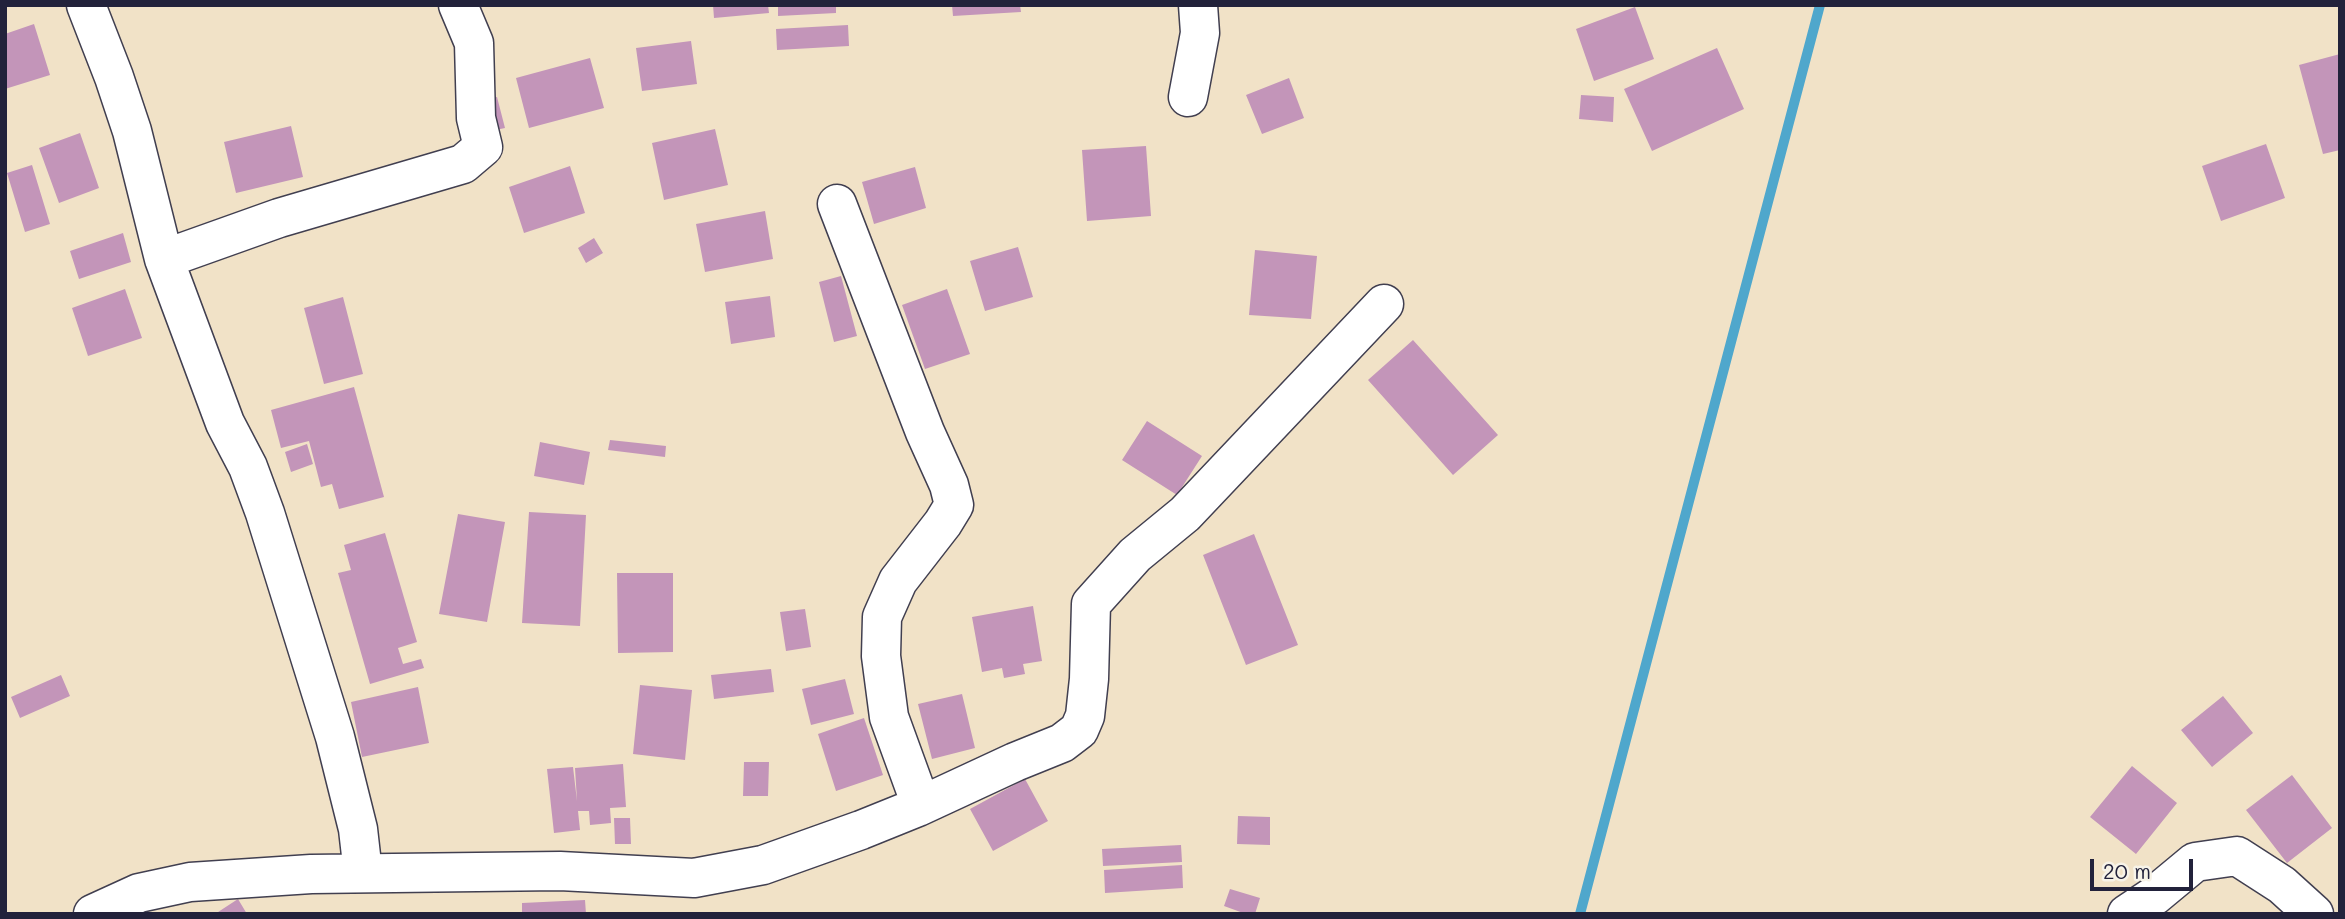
<!DOCTYPE html>
<style>
body{margin:0}
#map{position:relative;width:2345px;height:919px;overflow:hidden;background:#f1e2c7;font-family:Mali,sans-serif}
canvas{display:block}
.frame{position:absolute;inset:0;border:7px solid #22223b;pointer-events:none}
.scale{position:absolute;left:2090px;top:859px;width:103px;height:32px;box-sizing:border-box;border:4px solid #22223b;border-top:0;padding-left:9px;font-size:21px;line-height:24px;white-space:nowrap;color:#22223b;-webkit-text-stroke:5px #f7f3e8;paint-order:stroke}
</style>
<div id="map">
<canvas width="2345" height="919"></canvas>
<div class="frame"></div>
<div class="scale">20 m</div>
</div>
<script>
const ctx = document.querySelector('canvas').getContext('2d');
ctx.lineJoin = 'round';
function poly(rows) {
  const path = new Path2D();
  for (const r of rows) {
    path.moveTo(r[0], r[1]);
    for (let i = 2; i < r.length; i += 2) path.lineTo(r[i], r[i + 1]);
  }
  return path;
}
function strokePath(path, color, width, dash) {
  ctx.strokeStyle = color;
  ctx.lineWidth = width;
  ctx.lineCap = dash ? 'butt' : 'round';
  ctx.setLineDash(dash || []);
  ctx.stroke(path);
}
function fill(path, color) {
  ctx.fillStyle = color;
  ctx.fill(path, 'evenodd');
}
const stream = poly([
 [1580,914,1820,5]
]);
const building = poly([
 [713,5,768,5,769,13,714,18],
 [778,5,836,5,836,13,778,16],
 [952,5,1020,5,1021,12,953,16],
 [1635,7,1654,59,1594,81,1576,29],
 [34,24,50,75,5,89,5,34],
 [848,25,849,46,777,50,776,29],
 [691,41,697,84,642,91,636,48],
 [1717,48,1744,109,1652,151,1624,89],
 [2340,54,2340,150,2323,154,2299,65],
 [590,58,604,108,529,128,516,78],
 [1289,78,1304,118,1262,134,1246,95],
 [1581,95,1614,97,1613,122,1579,119],
 [497,97,505,128,486,132,479,101],
 [291,126,303,177,236,193,224,142],
 [715,129,728,185,664,200,652,143],
 [80,133,99,188,59,203,39,148],
 [2266,144,2285,198,2221,221,2202,166],
 [1146,146,1151,216,1087,221,1082,150],
 [32,165,50,224,25,232,7,173],
 [570,166,585,213,524,233,509,187],
 [915,167,926,208,874,224,862,182],
 [765,211,773,259,705,272,696,224],
 [123,233,131,262,79,279,70,251],
 [594,238,603,253,586,263,578,248],
 [1018,247,1033,297,985,311,970,261],
 [1255,250,1317,256,1311,319,1249,315],
 [841,276,857,336,834,342,819,282],
 [125,289,142,338,88,356,72,308],
 [947,289,970,354,925,369,902,305],
 [770,296,775,337,731,344,725,302],
 [343,297,363,374,324,384,304,308],
 [1413,340,1498,435,1453,475,1368,380],
 [354,387,384,497,339,509,332,484,321,487,309,441,281,448,271,410],
 [1147,421,1202,456,1177,495,1122,460],
 [610,440,666,446,665,457,608,450],
 [540,442,590,452,584,485,534,476],
 [307,444,313,464,291,472,285,452],
 [529,512,586,515,580,626,522,623],
 [458,514,505,522,487,622,439,614],
 [385,533,417,642,398,648,403,664,421,659,424,668,370,684,338,573,351,570,344,545],
 [1254,534,1298,645,1246,665,1203,555],
 [617,573,673,573,673,652,618,653],
 [1033,606,1042,661,1023,664,1025,674,1004,678,1002,668,982,672,972,617],
 [805,609,811,647,786,651,780,612],
 [771,669,774,692,714,699,711,675],
 [61,675,70,696,20,718,11,697],
 [845,679,854,714,811,725,802,689],
 [640,685,692,690,685,760,633,754],
 [418,687,429,743,362,757,351,702],
 [962,694,975,748,932,759,918,704],
 [2223,696,2253,733,2212,767,2181,730],
 [864,718,883,775,836,791,818,734],
 [744,762,769,762,768,796,743,796],
 [623,764,626,807,610,808,611,823,590,825,589,811,578,811,580,830,554,833,547,769,573,767,577,801,575,768],
 [2132,766,2177,803,2136,854,2090,817],
 [2292,775,2332,828,2287,863,2246,810],
 [1025,779,1048,821,993,851,970,809],
 [1238,816,1270,817,1270,845,1237,844],
 [614,818,630,818,631,844,615,844],
 [1181,845,1182,862,1103,866,1102,849],
 [1182,865,1183,888,1105,893,1104,870],
 [1230,889,1260,898,1255,914,1246,914,1224,906],
 [238,899,247,914,215,914],
 [585,900,586,914,522,914,522,903]
]);
const minor = poly([
 [86,5,114,77,132,131,164,259,225,423,248,467,265,513,335,737,358,829,363,873],
 [1188,97,1200,33,1198,5],
 [837,204,925,432,949,485,954,505,943,523,898,581,882,617,881,656,889,717,921,805],
 [164,259,279,218,463,164,483,147,476,118,474,43,458,5],
 [93,914,139,893,190,882,311,874,560,871,694,878,763,865,861,830,918,807,1015,762,1062,743,1079,730,1085,716,1089,679,1091,604,1135,555,1185,514,1384,304],
 [2127,914,2154,896,2195,862,2237,856,2282,885,2314,914]
]);
strokePath(stream, '#4fa7cc', 10);
fill(building, '#c395b9');
strokePath(minor, '#413f50', 41);
strokePath(minor, '#fff', 38);
</script>
